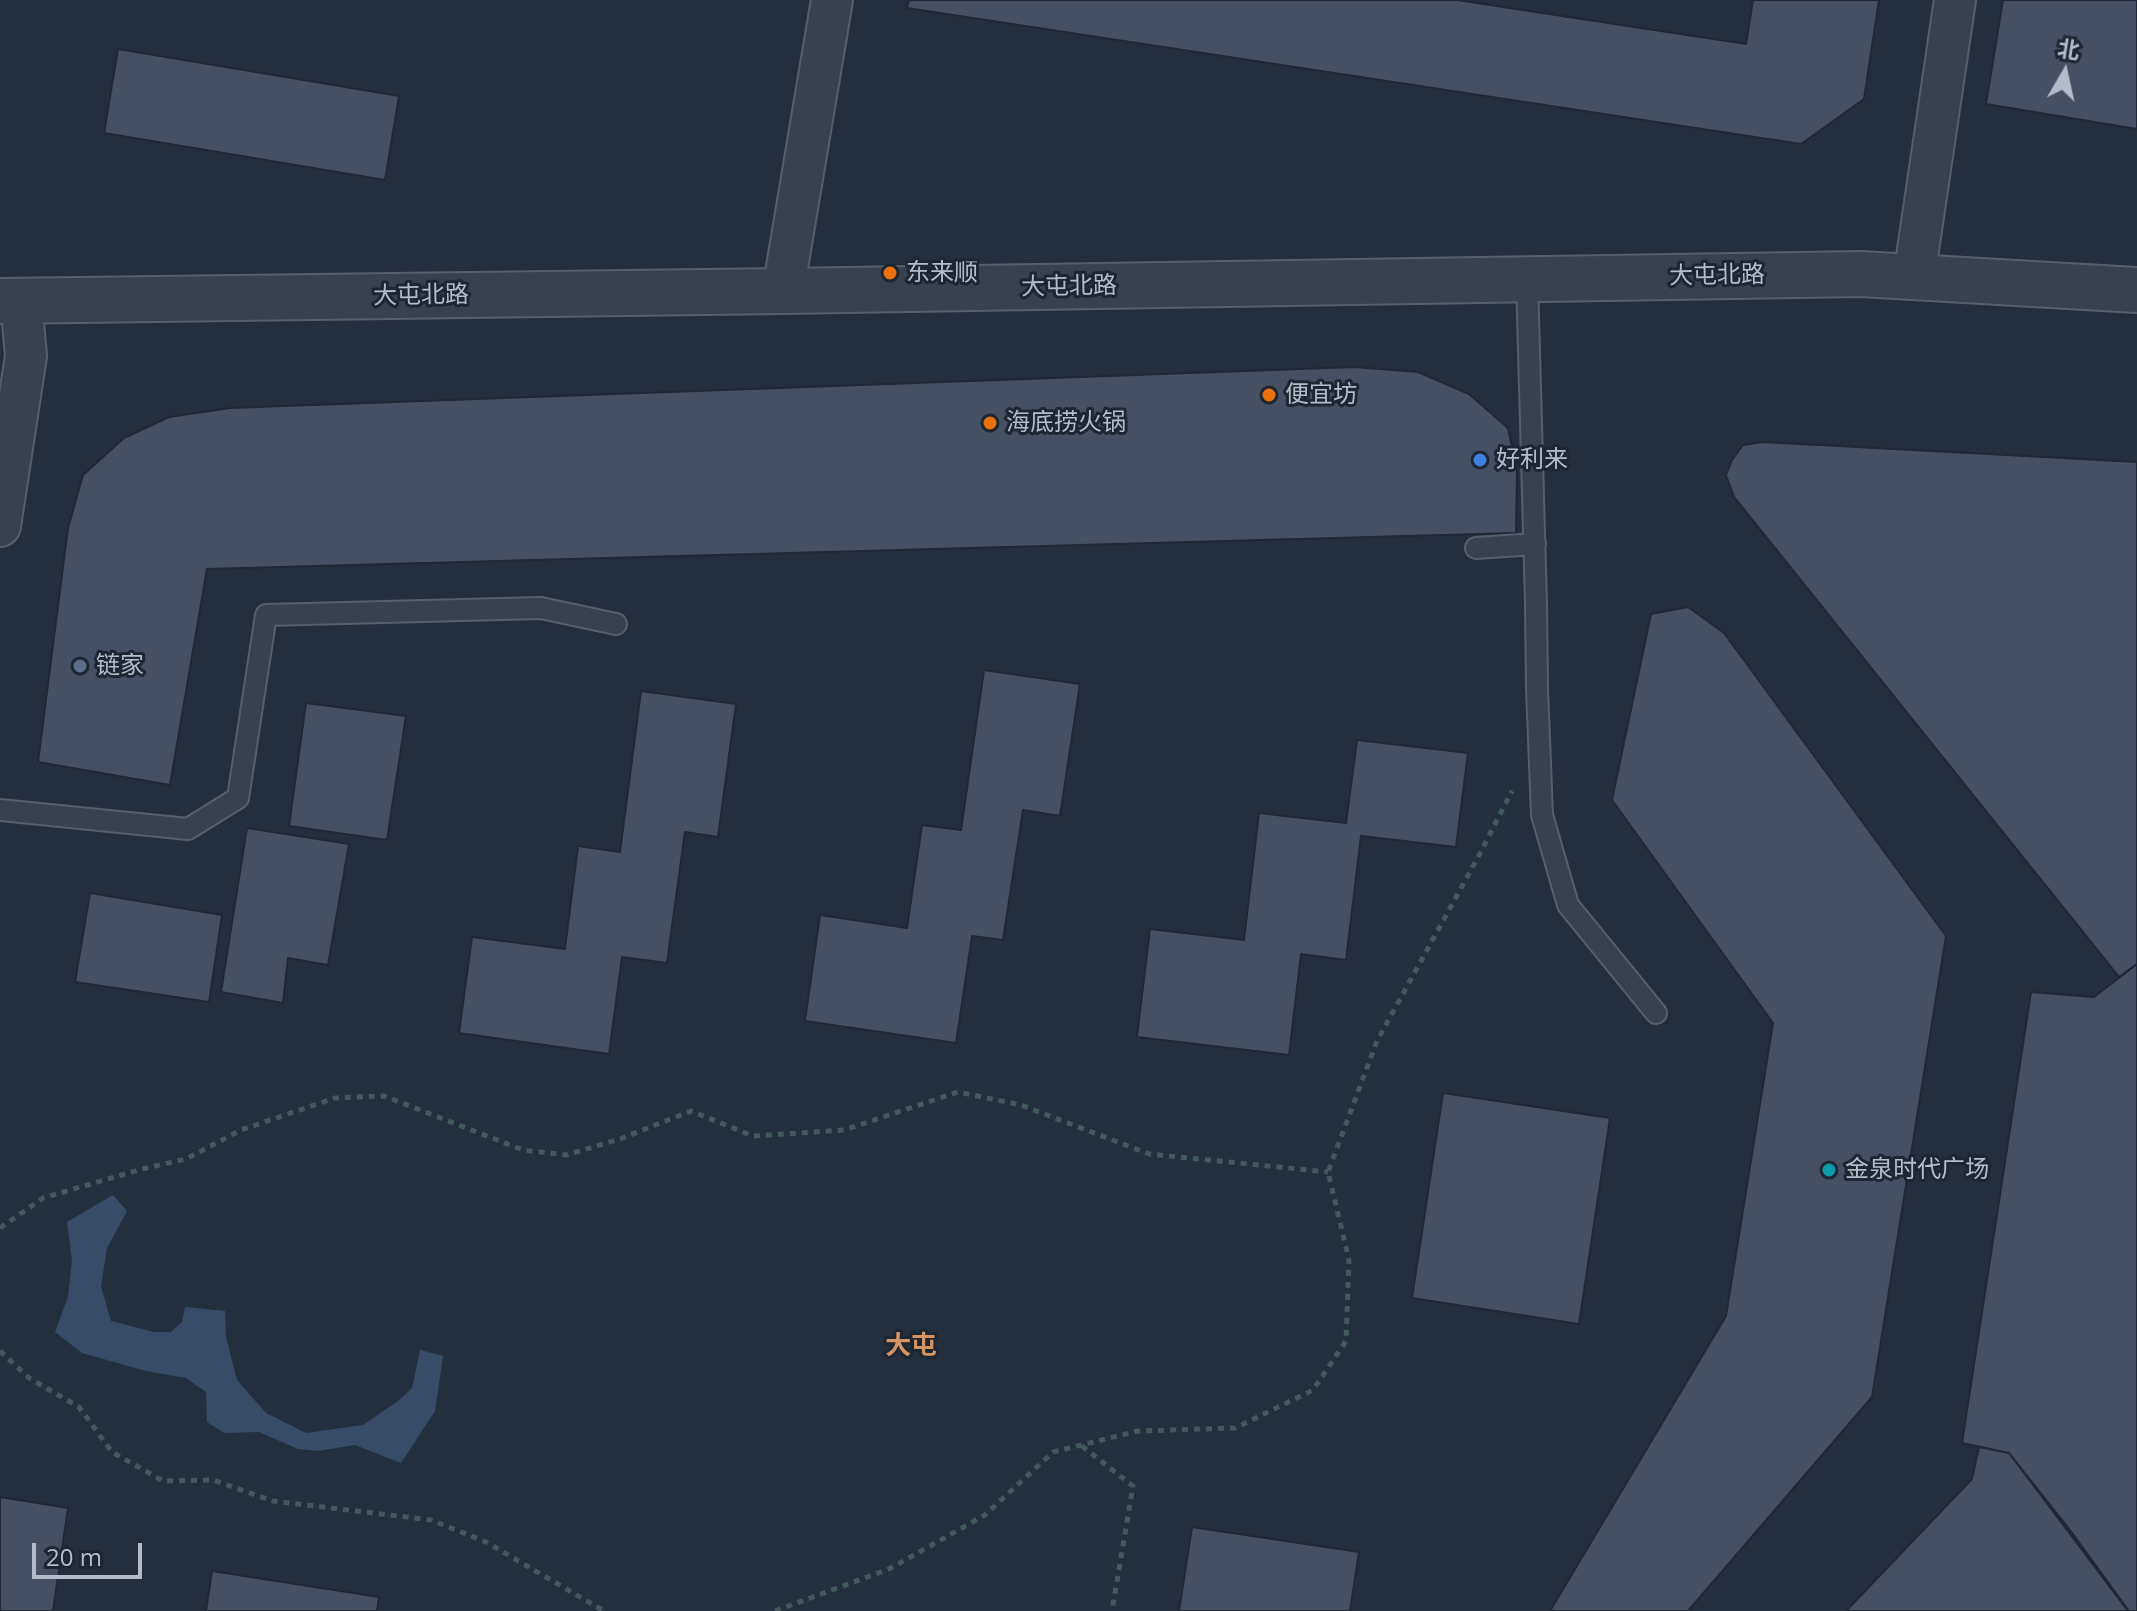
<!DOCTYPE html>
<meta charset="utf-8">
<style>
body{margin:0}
#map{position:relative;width:2137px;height:1611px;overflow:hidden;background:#242f3e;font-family:"Open Sans","Noto Sans SC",sans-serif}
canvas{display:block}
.north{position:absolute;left:2025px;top:32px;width:80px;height:80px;-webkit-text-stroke:6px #1d2633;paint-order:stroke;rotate:9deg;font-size:22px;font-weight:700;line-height:32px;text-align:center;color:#b4bcc9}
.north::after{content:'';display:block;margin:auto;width:28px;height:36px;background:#b4bcc9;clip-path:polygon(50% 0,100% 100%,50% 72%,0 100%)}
.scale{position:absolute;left:32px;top:1543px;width:110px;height:36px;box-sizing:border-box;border:4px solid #b4bcc9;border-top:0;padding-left:10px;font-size:24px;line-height:28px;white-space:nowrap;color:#b4bcc9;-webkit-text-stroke:6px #1d2633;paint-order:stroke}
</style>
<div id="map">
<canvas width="2137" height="1611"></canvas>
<div class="north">北</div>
<div class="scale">20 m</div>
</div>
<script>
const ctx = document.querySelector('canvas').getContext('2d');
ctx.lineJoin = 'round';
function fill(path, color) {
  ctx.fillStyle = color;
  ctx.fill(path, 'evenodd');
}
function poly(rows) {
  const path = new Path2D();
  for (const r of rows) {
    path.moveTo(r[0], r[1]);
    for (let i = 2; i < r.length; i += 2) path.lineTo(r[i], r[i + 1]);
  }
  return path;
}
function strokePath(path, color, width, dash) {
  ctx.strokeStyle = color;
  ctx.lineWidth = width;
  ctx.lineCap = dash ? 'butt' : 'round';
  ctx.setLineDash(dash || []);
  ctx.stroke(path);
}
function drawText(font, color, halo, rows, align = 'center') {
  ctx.font = font + ' "Open Sans","Noto Sans SC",sans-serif';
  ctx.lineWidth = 6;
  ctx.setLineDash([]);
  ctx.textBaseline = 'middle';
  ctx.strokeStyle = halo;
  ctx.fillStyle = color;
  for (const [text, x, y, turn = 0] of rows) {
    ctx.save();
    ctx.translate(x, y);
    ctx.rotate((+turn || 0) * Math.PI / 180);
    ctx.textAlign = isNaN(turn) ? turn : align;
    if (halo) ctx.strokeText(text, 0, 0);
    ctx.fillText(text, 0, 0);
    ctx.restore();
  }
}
const water = poly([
 [113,1195,127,1211,107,1248,101,1286,111,1321,154,1332,171,1332,182,1322,185,1307,225,1311,226,1337,237,1380,266,1413,306,1433,363,1425,398,1401,412,1388,420,1350,443,1356,435,1411,401,1463,355,1445,318,1451,298,1449,259,1432,224,1433,207,1422,206,1392,186,1378,146,1371,82,1353,55,1332,68,1297,72,1260,67,1222]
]);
const building = poly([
 [909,0,1457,0,1746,44,1753,0,1879,0,1864,99,1801,144,907,8,909,0],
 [2003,0,2137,0,2137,129,1986,104,2003,0],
 [118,49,399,96,385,180,104,133,118,49],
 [1355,367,1418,372,1469,394,1508,428,1517,471,1516,533,207,569,170,785,38,762,68,528,83,475,124,438,169,417,230,408,1355,367],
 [1763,442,2137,462,2137,964,2119,977,1734,497,1726,475,1732,460,1743,445,1763,442],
 [1688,607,1724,633,1946,936,1872,1397,1688,1611,1550,1611,1726,1316,1773,1023,1612,800,1651,614,1688,607],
 [984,670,1080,684,1060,816,1023,810,1003,940,972,936,956,1043,805,1021,820,915,907,928,922,825,961,830,984,670],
 [641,691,736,704,718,837,685,832,667,963,622,957,609,1054,459,1033,472,937,565,949,578,846,620,852,641,691],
 [306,703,406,716,387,840,289,826,306,703],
 [1357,740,1468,753,1456,847,1361,836,1346,960,1301,954,1289,1055,1137,1037,1150,929,1244,940,1259,813,1346,823,1357,740],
 [247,828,349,844,328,965,288,958,283,1003,221,992,247,828],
 [90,893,222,915,209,1002,75,982,90,893],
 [2137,964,2137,1611,2129,1611,2070,1530,2009,1453,1962,1443,2031,992,2094,997,2137,964],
 [1443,1093,1610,1118,1579,1324,1412,1298,1443,1093],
 [1979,1447,2009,1453,2128,1611,1846,1611,1972,1479,1979,1447],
 [0,1497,68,1508,53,1611,0,1611,0,1497],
 [1192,1527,1359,1552,1350,1611,1179,1611,1192,1527],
 [212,1571,379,1597,377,1611,206,1611,212,1571]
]);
const path = poly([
 [0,1228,43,1198,142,1169,186,1159,241,1130,335,1098,384,1096,523,1150,566,1155,620,1139,691,1111,753,1136,844,1130,958,1092,1021,1105,1149,1154,1328,1172],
 [0,1351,29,1378,79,1407,112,1452,163,1481,213,1480,273,1501,431,1520,486,1542,604,1611],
 [1082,1446,1133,1486,1112,1611],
 [775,1611,889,1569,985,1515,1053,1452,1138,1431,1235,1428,1313,1390,1346,1341,1349,1260,1328,1172,1377,1041,1477,859,1512,791]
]);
const service = poly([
 [1527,279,1536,604,1537,688,1542,815,1568,905,1656,1013],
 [1476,548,1535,544],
 [0,810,188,829,238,798,266,615,541,608,616,624]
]);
const minor = poly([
 [1914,277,1955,0],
 [783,291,832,0],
 [0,526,26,356,21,300]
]);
const tertiary = poly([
 [0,301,783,291,1861,274,2137,290]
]);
const markers = [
 [890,273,8,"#e8710a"],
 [1269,395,8,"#e8710a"],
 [990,423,8,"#e8710a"],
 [1480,460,8,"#3f7fe0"],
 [80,666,8,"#5c6f8a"],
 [1829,1170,8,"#0f9aa8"]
];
const poiNames = [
 ["东来顺",906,273],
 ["便宜坊",1285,395],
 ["海底捞火锅",1006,423],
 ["好利来",1496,460],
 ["链家",96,666],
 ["金泉时代广场",1845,1170]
];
const streetNames = [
 ["大屯北路",1717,276,-1],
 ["大屯北路",1069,287,-1],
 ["大屯北路",421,296,-1]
];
const neighbourhoodNames = [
 ["大屯",911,1347]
];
fill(water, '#394c67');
fill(building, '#455162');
strokePath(building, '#1f2835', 2);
strokePath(service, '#565f6c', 24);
strokePath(minor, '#565f6c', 44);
strokePath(tertiary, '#565f6c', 48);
strokePath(path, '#44595c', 5, [6, 6]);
strokePath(service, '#38414e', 20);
strokePath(minor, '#38414e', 40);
strokePath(tertiary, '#38414e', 44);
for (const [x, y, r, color] of markers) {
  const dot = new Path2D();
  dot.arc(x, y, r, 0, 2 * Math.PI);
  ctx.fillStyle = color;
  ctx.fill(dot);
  strokePath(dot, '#1d2633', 3);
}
drawText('24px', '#b4bcc9', '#1d2633', poiNames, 'left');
drawText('24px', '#b4bcc9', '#1d2633', streetNames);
drawText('bold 26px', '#d59563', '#1d2633', neighbourhoodNames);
</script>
